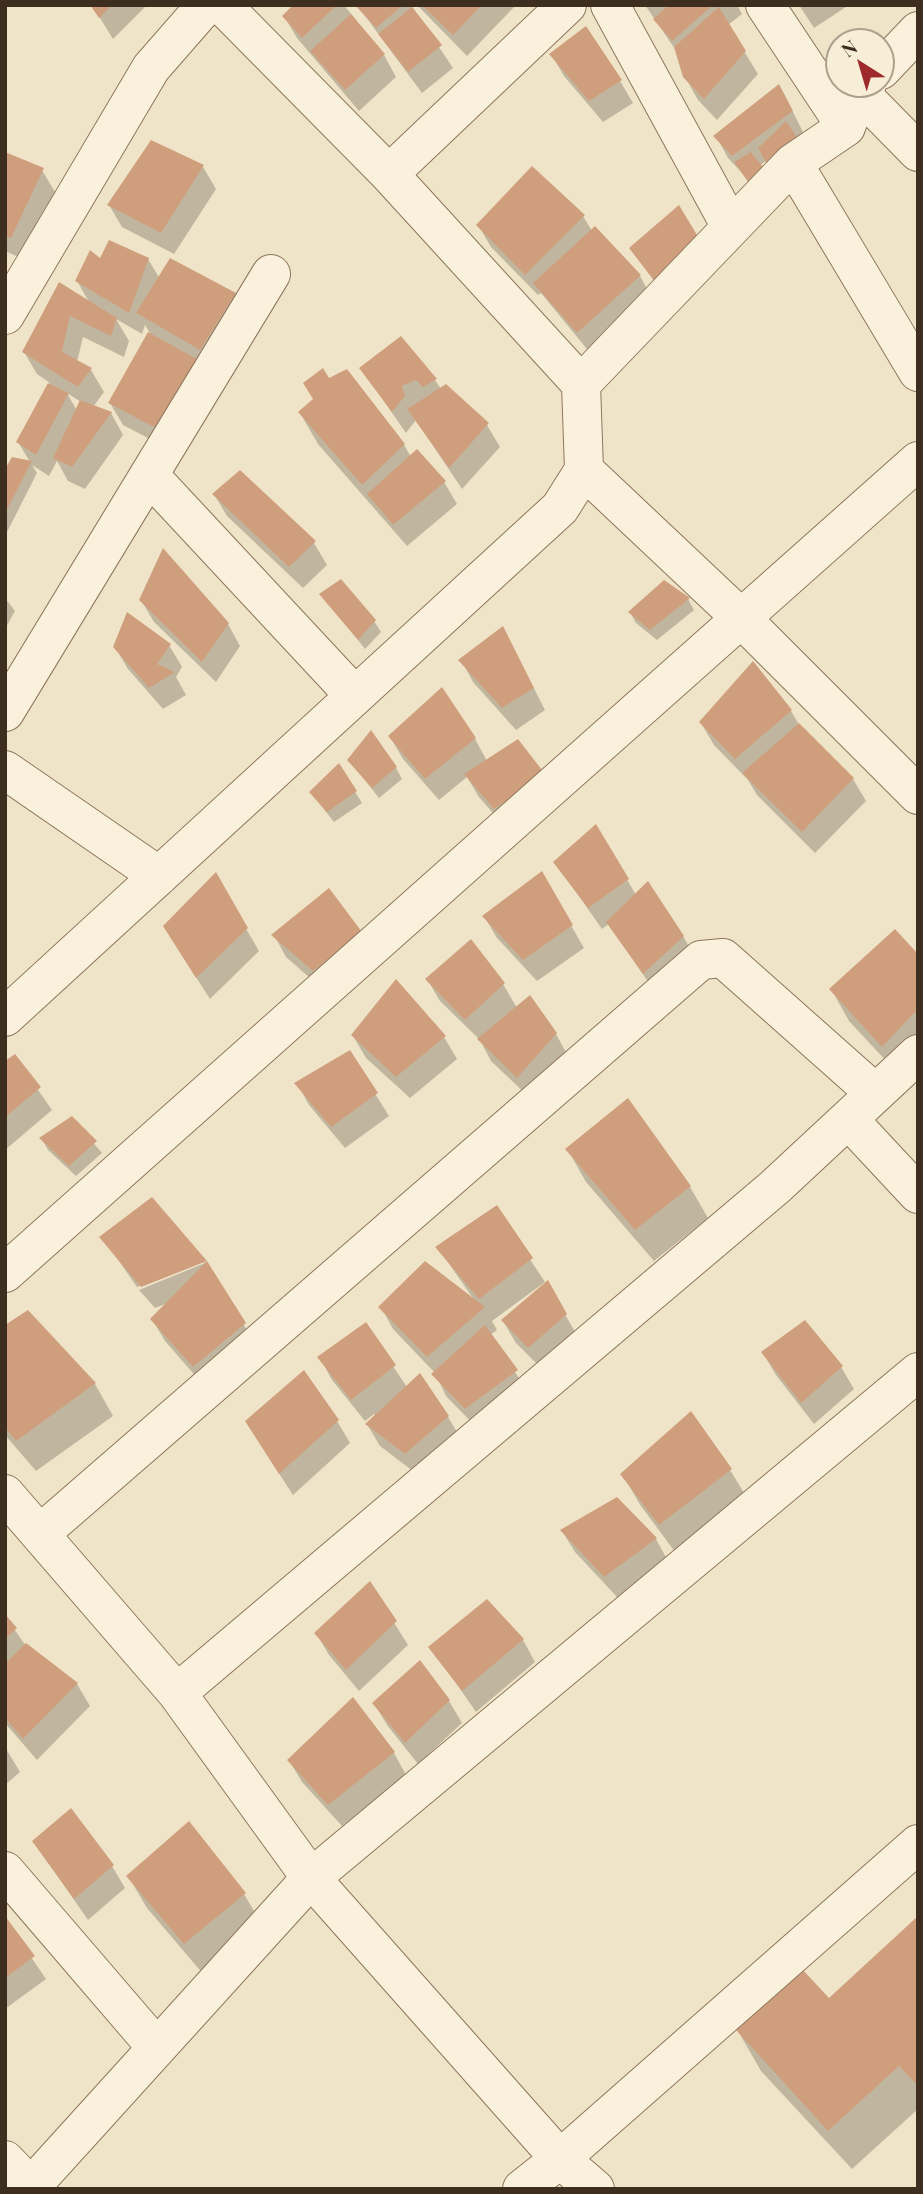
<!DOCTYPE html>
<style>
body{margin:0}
#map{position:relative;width:923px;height:2194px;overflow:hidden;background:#f0e4c8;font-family:"Playfair Display",serif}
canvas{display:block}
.frame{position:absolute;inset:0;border:7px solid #3d2e20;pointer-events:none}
.north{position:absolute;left:825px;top:28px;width:70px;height:70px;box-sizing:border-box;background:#f7eed8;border:2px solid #ada18e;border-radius:50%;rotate:323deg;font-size:19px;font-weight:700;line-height:28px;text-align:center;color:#3d2e20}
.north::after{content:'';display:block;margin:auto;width:24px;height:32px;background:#9e2a2b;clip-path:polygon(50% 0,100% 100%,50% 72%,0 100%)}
</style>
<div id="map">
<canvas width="923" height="2194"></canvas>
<div class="frame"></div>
<div class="north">N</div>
</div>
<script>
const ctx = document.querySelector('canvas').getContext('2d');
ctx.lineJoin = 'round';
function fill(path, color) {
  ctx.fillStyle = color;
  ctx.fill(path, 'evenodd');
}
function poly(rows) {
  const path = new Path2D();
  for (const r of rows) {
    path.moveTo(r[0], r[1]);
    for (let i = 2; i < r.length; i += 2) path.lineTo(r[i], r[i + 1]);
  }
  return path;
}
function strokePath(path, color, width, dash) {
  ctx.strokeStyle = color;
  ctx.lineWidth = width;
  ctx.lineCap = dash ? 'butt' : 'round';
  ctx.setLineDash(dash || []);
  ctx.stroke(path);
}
const shadow = poly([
 [92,5,147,5,113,39],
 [296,5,344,5,384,55,396,77,359,111,297,38,284,16],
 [357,5,411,5,453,68,422,93],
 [417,5,516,5,467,56],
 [645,5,737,5,742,14,728,25,758,74,717,120,698,100,685,77,677,52],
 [799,5,849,5,814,28],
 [551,54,620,81,633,103,603,122,564,76],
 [791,108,804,134,745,176,728,158,716,136],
 [5,154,42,170,55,192,23,259,5,251],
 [203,167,216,189,174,254,122,227,109,205],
 [679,207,673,308,631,248],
 [583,216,592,231,640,276,652,298,591,354,541,293,538,295,491,247,478,225],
 [148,259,160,279,235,294,247,316,173,451,123,425,110,403,150,333,145,325,142,334,116,319,129,341,124,357,83,337,77,362,91,370,104,392,93,407,111,413,123,435,85,489,68,481,57,461,49,476,32,465,37,473,7,532,5,472,30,462,18,442,50,383,37,374,24,352,60,285,89,302,77,281,100,261],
 [67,393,81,402,77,411],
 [361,368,435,380,441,389,487,425,500,447,462,489,416,420,406,433],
 [329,381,404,445,411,457,444,482,457,504,407,546,318,444,300,413,315,400],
 [214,494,314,543,327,565,303,588,227,516],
 [322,594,374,621,381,632,365,649],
 [5,598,15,611,5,629],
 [688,599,694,610,657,640,636,623,630,612],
 [141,600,228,624,240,646,216,682,154,622],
 [169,645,182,667,176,677,186,695,163,709,128,669,115,647],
 [515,651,545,710,516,730,473,682,461,660],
 [791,711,801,728,853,779,866,801,815,853,757,795,748,780,714,745,701,723],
 [390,737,475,739,487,761,518,741,508,830,479,797,467,777,439,800,403,759],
 [349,760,396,768,402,779,379,798],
 [339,766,362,803,334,822,311,793],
 [596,826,636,895,683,936,696,959,657,995,609,924,602,929,555,862],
 [541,873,584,948,537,981,497,938,484,916],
 [215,875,259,951,210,999,178,949],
 [360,933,326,992,286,957,274,935],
 [918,957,918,1060,901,1077,849,1021,831,989],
 [427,979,503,984,517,1008,556,1034,568,1056,531,1099,491,1061,480,1040,440,1001],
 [353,1036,444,1037,457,1059,410,1098,366,1058],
 [349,1052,389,1116,345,1148,309,1105,297,1083],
 [15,1057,52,1110,5,1150,5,1063],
 [72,1118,102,1153,76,1176,48,1150,42,1139],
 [568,1150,690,1187,708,1218,654,1261,586,1182],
 [151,1200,205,1262,257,1346,206,1388,165,1341,152,1319,168,1303,155,1308,139,1290,205,1263,202,1261,137,1287,102,1237],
 [496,1208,545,1282,492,1321,497,1330,490,1335,529,1393,479,1430,446,1396,435,1373,393,1329,381,1307,475,1301,438,1248],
 [547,1283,578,1337,542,1369,516,1343,503,1321],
 [28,1312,95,1384,113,1416,36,1471,5,1435,5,1327],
 [365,1325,407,1387,448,1417,461,1439,418,1475,380,1446,367,1424,376,1416,374,1414,365,1421,332,1380,320,1358],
 [763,1353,841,1367,854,1389,814,1424,776,1375],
 [337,1421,350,1443,293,1495,260,1444],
 [730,1470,749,1501,678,1556,641,1506,622,1474],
 [617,1500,656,1539,668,1561,618,1598,575,1552,562,1531],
 [370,1584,408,1645,359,1691,329,1655,316,1633],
 [5,1616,26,1646,77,1684,90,1706,37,1760,5,1723],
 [523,1640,535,1662,476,1712,431,1647],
 [449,1701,462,1723,418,1764,387,1725,374,1703],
 [5,1747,20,1772,5,1785],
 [394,1753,406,1775,342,1826,302,1782,289,1760],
 [34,1842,112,1866,125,1888,88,1920],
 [128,1876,244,1894,263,1926,204,1975,147,1908],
 [5,1919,46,1979,5,2009],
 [918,1919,918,2109,852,2169,761,2071,738,2031,829,2000]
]);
const building = poly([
 [90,5,112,5,99,18],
 [293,5,337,5,302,38,282,16],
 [355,5,403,5,376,28],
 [422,5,482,5,453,35],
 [669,5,713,5,672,41,653,19],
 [412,7,442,45,408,72,378,34],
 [719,7,746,51,704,99,683,77,674,47],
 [351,14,385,54,345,90,310,51],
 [586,26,622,80,589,101,549,54],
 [779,84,793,111,732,156,713,136],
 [786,121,803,147,772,173,758,148],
 [151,140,204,165,161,233,107,205],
 [5,152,44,168,11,238,5,236],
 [751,152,768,173,751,186,734,162],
 [532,166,585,215,525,275,476,225],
 [679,205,703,245,659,287,629,248],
 [595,226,641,275,577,333,533,283],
 [109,240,149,258,129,313,75,281,90,250,100,258],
 [170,258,236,293,200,350,136,313],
 [59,282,117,318,111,336,70,316,62,352,92,368,78,387,22,352],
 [148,332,204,363,160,430,108,403],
 [401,336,437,379,423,387,416,380,402,386,405,396,392,412,359,368],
 [323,368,329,378,347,369,405,444,362,485,298,412,313,399,303,383],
 [48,383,69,393,36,455,16,442],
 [446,384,489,423,449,468,407,409],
 [80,400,112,412,72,467,53,458],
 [417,449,446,481,393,525,367,494],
 [12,457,32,461,5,513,5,469],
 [240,470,316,541,289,567,212,494],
 [163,548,229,623,202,662,139,600],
 [341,579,376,620,358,640,319,594],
 [664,580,690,598,650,630,628,612],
 [127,612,171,644,157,664,175,672,149,688,113,647],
 [503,626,534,688,502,708,458,660],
 [753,661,792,710,735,759,699,722],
 [442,687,476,738,425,779,388,736],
 [799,723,854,778,802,832,742,773],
 [371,730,397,767,372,788,347,760],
 [518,739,545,774,494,809,464,774],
 [339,763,357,791,327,812,309,792],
 [596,824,629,879,588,908,553,862],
 [542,871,573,925,523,960,482,916],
 [216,872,248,928,196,978,163,926],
 [648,881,684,936,643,974,606,922],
 [329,888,362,932,313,971,271,935],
 [895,929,918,954,918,1009,882,1047,829,989],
 [471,939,505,983,465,1020,425,979],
 [396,979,446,1036,396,1077,351,1035],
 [530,995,557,1033,517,1078,477,1039],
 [350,1050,378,1093,331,1127,294,1083],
 [15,1054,41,1087,5,1117,5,1061],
 [628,1098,691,1186,635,1230,565,1149],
 [72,1116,97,1141,69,1166,39,1138],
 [152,1197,207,1261,141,1287,99,1237],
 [497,1205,533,1258,479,1299,435,1247],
 [207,1261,246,1323,193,1367,150,1319],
 [425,1261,485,1307,427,1357,378,1307],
 [548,1280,567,1314,528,1348,501,1320],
 [28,1310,96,1383,16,1441,5,1427,5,1325],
 [805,1320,843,1366,801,1403,761,1352],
 [366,1322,396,1365,351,1400,317,1357],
 [485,1325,518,1370,465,1409,431,1374],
 [304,1370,339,1420,279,1474,245,1421],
 [420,1373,449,1416,405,1454,365,1424],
 [691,1411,732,1469,659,1525,620,1474],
 [617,1497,657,1538,604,1577,560,1530],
 [370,1581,397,1621,346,1670,314,1633],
 [487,1599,524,1639,462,1691,428,1647],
 [5,1614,17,1628,5,1639],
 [26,1643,78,1683,23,1739,5,1718,5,1664],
 [420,1660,450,1700,405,1743,372,1703],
 [353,1697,395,1752,328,1805,287,1760],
 [71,1808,114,1865,74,1899,32,1841],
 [189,1821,246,1893,184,1944,126,1876],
 [5,1916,35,1956,5,1978],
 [918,1916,918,2086,899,2066,828,2131,736,2030,802,1969,829,1998]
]);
const minor = poly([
 [610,5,731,227],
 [765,5,846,127],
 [881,70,918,31],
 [859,92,918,152],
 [793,163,918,372],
 [389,174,567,5],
 [5,315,151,68,206,5],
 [581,384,793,163,846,127,859,92,867,84],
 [584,470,741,618,918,795],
 [149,475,355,696],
 [5,712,271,274],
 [5,770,159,876],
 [5,1017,560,508,584,470,581,384,389,174,222,5],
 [849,1120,918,1194],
 [5,1273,918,461],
 [5,1494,177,1693,311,1878,560,2159,595,2189],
 [41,1533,701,960,723,958,875,1093],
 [177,1693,775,1187,918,1054],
 [5,1871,157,2048],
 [5,2160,31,2187],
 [29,2189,311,1878,918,1372],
 [522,2189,560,2159,918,1844]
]);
fill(shadow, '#0003');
fill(building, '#cf9f7d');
strokePath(minor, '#8d765c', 40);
strokePath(minor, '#faf1dc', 38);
</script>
